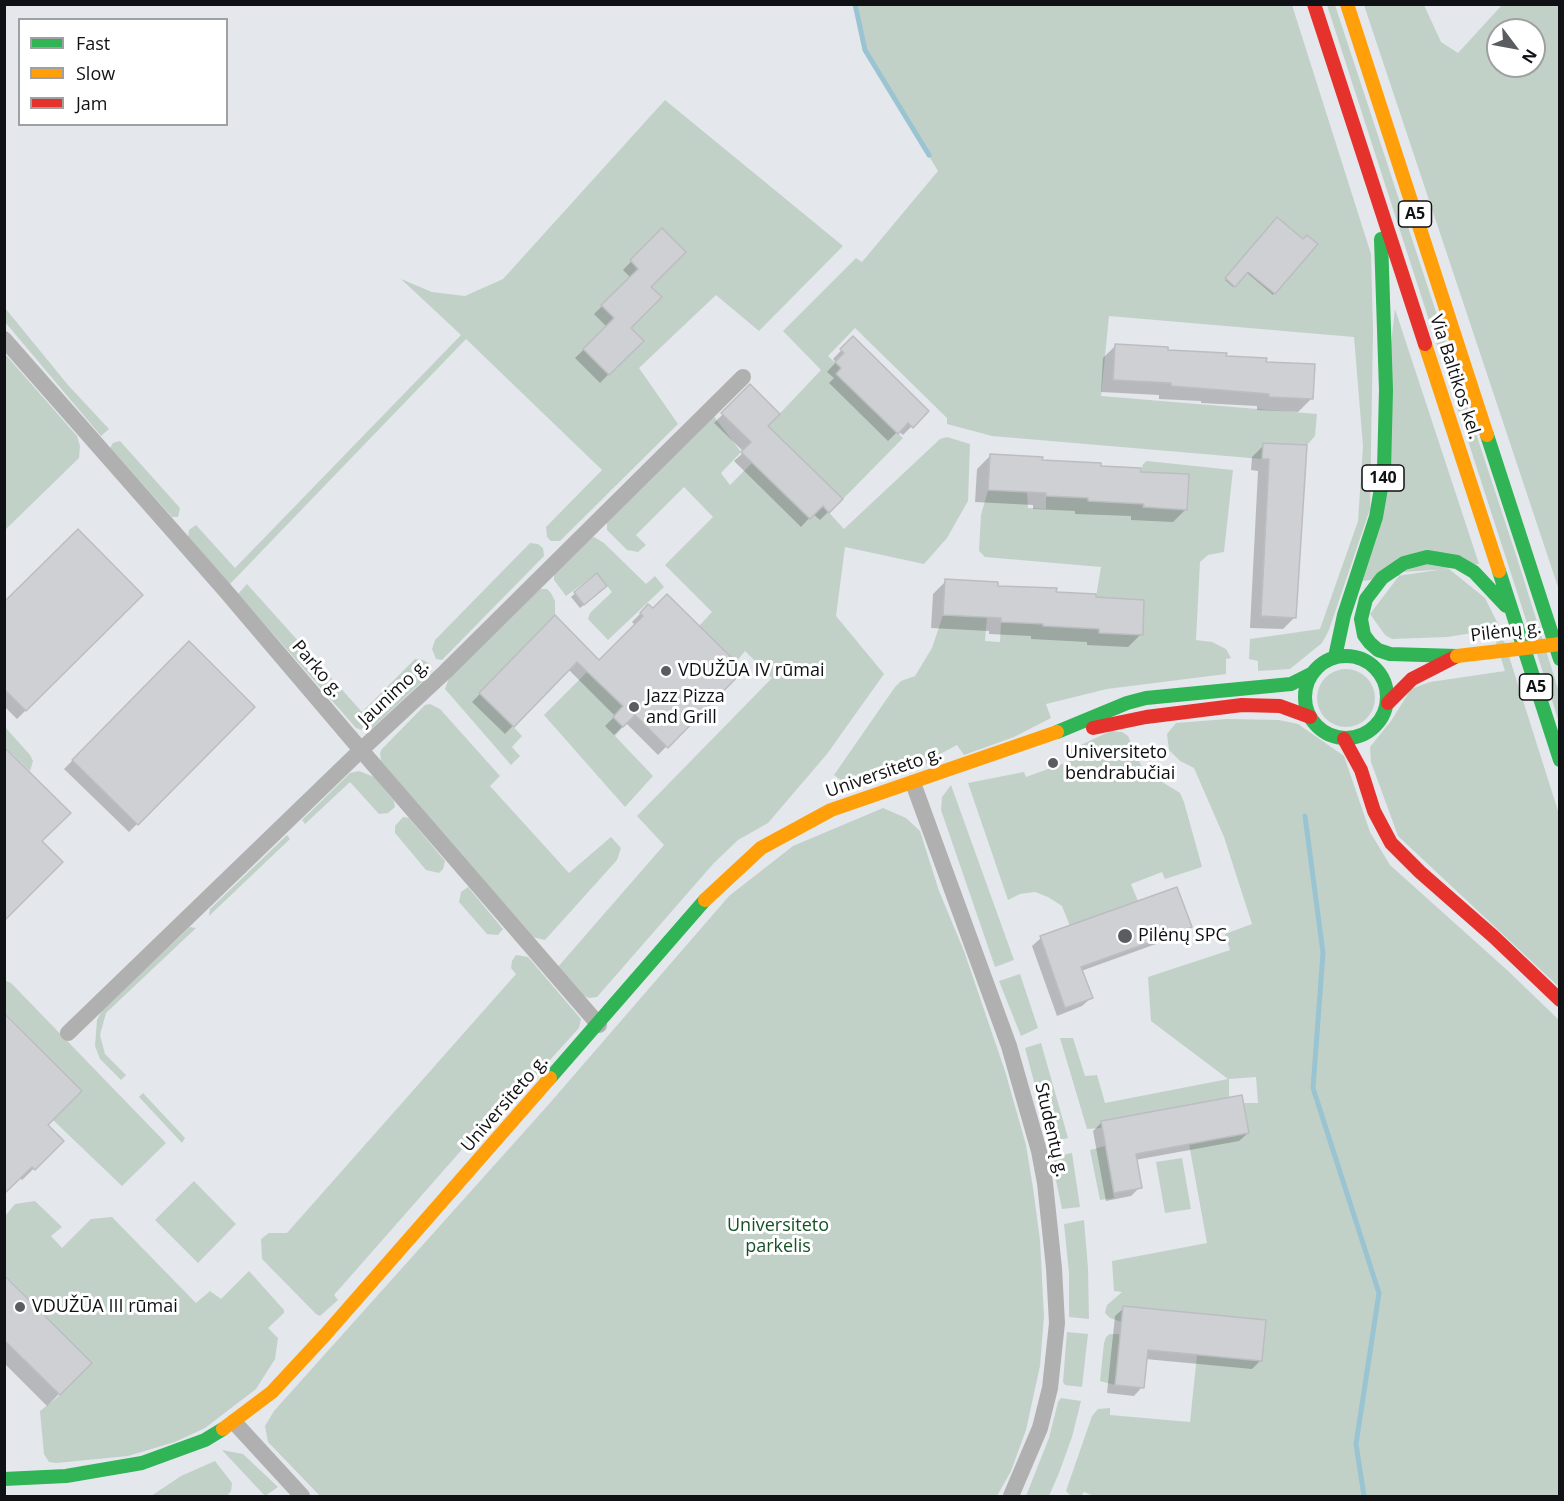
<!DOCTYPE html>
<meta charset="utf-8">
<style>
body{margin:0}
#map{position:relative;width:1564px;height:1501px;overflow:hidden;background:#e4e7ec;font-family:"Open Sans",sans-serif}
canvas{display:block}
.frame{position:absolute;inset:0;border:6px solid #101114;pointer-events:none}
.legend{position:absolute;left:18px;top:18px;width:210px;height:108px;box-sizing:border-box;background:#fff;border:2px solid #9fa0a1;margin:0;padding:8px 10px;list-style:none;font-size:18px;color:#101114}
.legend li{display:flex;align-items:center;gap:12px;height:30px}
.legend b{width:30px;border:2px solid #9fa0a1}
.north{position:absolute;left:1486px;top:18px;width:60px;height:60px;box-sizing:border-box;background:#fff;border:2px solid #9fa0a1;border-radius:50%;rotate:122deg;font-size:16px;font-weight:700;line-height:24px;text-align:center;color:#101114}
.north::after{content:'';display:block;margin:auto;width:21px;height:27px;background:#5a5c60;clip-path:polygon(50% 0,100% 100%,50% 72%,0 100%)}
</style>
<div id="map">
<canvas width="1564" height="1501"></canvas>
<div class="frame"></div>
<ul class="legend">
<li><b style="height:8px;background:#30b455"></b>Fast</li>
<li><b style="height:8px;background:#ff9f0a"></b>Slow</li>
<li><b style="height:8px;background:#e5322d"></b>Jam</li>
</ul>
<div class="north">N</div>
</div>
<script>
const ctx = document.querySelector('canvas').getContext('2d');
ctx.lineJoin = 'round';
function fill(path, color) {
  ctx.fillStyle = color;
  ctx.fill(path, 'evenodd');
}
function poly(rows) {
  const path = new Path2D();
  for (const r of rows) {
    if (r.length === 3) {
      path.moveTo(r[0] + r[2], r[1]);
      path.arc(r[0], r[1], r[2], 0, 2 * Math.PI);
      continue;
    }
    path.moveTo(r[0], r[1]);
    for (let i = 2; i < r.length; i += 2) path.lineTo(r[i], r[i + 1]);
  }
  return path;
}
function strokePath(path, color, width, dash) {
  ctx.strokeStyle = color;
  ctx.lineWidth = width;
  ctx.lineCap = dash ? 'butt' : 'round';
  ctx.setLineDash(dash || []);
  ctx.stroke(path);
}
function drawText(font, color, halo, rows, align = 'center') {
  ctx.font = font + ' "Open Sans",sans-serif';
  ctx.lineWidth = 6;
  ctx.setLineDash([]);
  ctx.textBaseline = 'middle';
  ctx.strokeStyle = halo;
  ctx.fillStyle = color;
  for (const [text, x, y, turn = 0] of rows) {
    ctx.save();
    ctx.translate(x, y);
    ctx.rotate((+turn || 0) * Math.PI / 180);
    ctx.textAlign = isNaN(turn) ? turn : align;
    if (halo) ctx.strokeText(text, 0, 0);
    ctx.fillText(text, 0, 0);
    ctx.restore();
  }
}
const green = poly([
 [855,5,1292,5,1371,254,1373,330,1370,509,1329,630,1322,643,1290,669,1258,671,1258,661,1249,659,1250,639,1320,629,1358,521,1363,446,1354,337,1109,316,1101,396,1317,414,1315,436,1307,445,1264,443,1262,459,992,436,947,424,947,418,855,328,828,356,841,368,836,374,903,438,843,499,768,426,821,370,783,331,856,258,862,262,938,171,865,50],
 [1327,5,1335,5,1518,561,1559,692,1559,722],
 [1364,5,1424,5,1441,42,1458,53,1502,5,1559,5,1559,590],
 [1498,30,1534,30,1534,66,1498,66],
 [665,100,843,246,759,331,716,295,639,368,678,424,560,541,551,541,547,537,546,527,602,470,466,339,230,584,188,537,189,530,196,525,235,568,461,335,401,279,432,292,465,296,503,279],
 [5,308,68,385,109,429,101,436,5,322],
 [1395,309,1479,564,1363,581],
 [5,354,77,436,80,446,79,458,5,530],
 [713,415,741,452,721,473,730,485,752,463,810,519,823,506,844,529,940,439,947,437,970,444,968,501,947,538,924,564,845,547,836,616,884,674,827,754,768,823,738,840,713,864,597,997,589,998,582,995,557,968,664,845,637,816,772,678,745,651,736,662,699,626,712,612,665,565,713,517,684,487,636,535,646,545,638,552,627,550,607,530,607,520],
 [120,441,180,508,178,517,172,517,110,448,113,443],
 [1147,461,1233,470,1224,552,1208,555,1200,562,1196,640,1212,642,1226,649,1231,658,1226,659,1226,674,1107,689,1046,704,1051,718,1014,737,964,755,957,745,940,754,940,761,856,780,842,781,834,775,895,687,901,681,915,676,932,648,943,615,987,617,985,641,1000,642,1001,622,1043,624,1044,626,1099,629,1143,634,1144,600,1096,597,1101,567,985,557,979,551,981,515,988,490,1027,492,1028,508,1046,509,1046,496,1088,498,1088,501,1144,504,1144,507,1187,510,1189,474,1141,472,1143,464],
 [594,537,604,543,646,584,655,576,664,587,608,640,588,619,590,613,612,592,597,573,566,596,554,580,554,572,588,538],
 [530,543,538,544,543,548,544,556,442,660,436,659,432,649,435,640],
 [1449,569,1485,598,1500,628,1559,814,1559,987,1398,836,1371,762,1370,747,1391,721,1411,689,1430,682,1505,671,1492,630,1447,637,1392,639,1385,635,1370,614,1402,572],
 [247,584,362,712,415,659,423,660,430,664,431,669,429,675,368,732,356,728,238,594],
 [540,589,547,589,551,593,555,601,555,615,480,692,522,736,512,747,520,756,511,765,445,689,449,678],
 [1346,698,29],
 [587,672,623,706,613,716,623,727,615,736,653,776,625,807,544,715],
 [430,704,440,709,500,776,490,786,569,873,611,837,621,848,617,860,545,940,532,937,381,761,380,753,382,749,425,705],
 [1227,719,1279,720,1298,724,1344,756,1370,832,1390,865,1507,970,1559,1020,1559,1496,1094,1496,1084,1492,1081,1496,1071,1496,1066,1491,1092,1416,1098,1409,1110,1408,1110,1415,1190,1422,1197,1355,1262,1361,1266,1320,1122,1322,1110,1318,1105,1313,1107,1305,1122,1292,1114,1291,1112,1261,1207,1243,1189,1144,1249,1133,1244,1103,1258,1103,1256,1077,1229,1079,1229,1098,1101,1121,1102,1128,1087,1129,1060,1038,1073,1038,1085,1076,1097,1075,1105,1103,1228,1079,1151,1021,1148,977,1230,950,1225,934,1252,924,1224,837,1194,768,1180,761,1169,750,1167,734,1176,723],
 [5,727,30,755,33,761,30,771,5,747],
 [1111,731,1122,732,1128,736,1141,765,1149,774,1180,793,1184,802,1202,867,1165,879,1162,872,1131,884,1138,901,1070,926,1062,906,1048,897,1035,892,1020,894,1008,900,968,783,1024,772,1026,777,1073,760,1070,750],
 [359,771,374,777,394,801,395,807,388,813,379,814,350,782,305,824,302,820,350,773],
 [951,785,1014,960,995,967,941,810,942,797],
 [883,808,906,818,920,831,939,891,964,951,1005,1071,1026,1145,1033,1188,1040,1240,1044,1316,1040,1366,1026,1430,1011,1471,997,1496,320,1496,268,1442,265,1426,274,1411,549,1104,729,896,793,846],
 [403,817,409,818,445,861,443,869,439,873,426,870,395,833,395,826],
 [287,835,290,839,209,916,210,909],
 [468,887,503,929,498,935,487,934,459,902,461,892],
 [190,927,196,928,106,1013,100,1035,105,1054,126,1075,121,1080,100,1059,95,1046,97,1020,102,1010],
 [516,955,528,957,581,1019,579,1028,529,1083,524,1079,334,1295,338,1300,320,1316,316,1314,262,1259,261,1239,269,1233,287,1233,516,974,511,968,512,961],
 [1020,974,1038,1028,1021,1036,999,981],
 [4,980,11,983,166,1143,122,1186,53,1120,82,1091,5,1013],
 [1041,1043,1068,1138,1050,1142,1025,1048],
 [143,1093,185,1138,182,1143,139,1097],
 [1105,1146,1114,1198,1100,1200,1090,1150],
 [1072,1153,1080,1207,1062,1209,1051,1157],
 [1182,1158,1191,1209,1165,1213,1156,1162],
 [194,1181,236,1224,198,1263,155,1220],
 [35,1201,62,1227,51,1236,62,1248,91,1219,112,1217,196,1303,210,1291,221,1299,249,1271,284,1310,284,1313,268,1328,278,1338,275,1359,256,1389,205,1428,175,1442,128,1456,56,1463,49,1462,44,1454,40,1411,60,1395,92,1363,5,1275,5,1216,15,1204],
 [1084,1220,1088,1268,1089,1319,1069,1317,1069,1273,1064,1224],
 [1067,1332,1088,1334,1082,1387,1065,1385,1063,1382],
 [1110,1334,1120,1334,1115,1385,1100,1381,1104,1343,1106,1337],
 [1061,1398,1081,1401,1072,1437,1059,1473,1049,1496,1026,1496,1049,1438,1058,1402],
 [222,1450,243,1454,278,1487,265,1496],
 [215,1461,232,1483,231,1491,227,1496,151,1496,181,1476]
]);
const shadow = poly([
 [1277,219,1303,241,1316,244,1273,295,1246,272,1233,287,1225,280],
 [662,230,649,287,629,328,641,341,600,383,575,358,607,327,594,314,631,278,623,270],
 [853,338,927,411,903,435,898,431,888,441,829,383,834,378,827,372,836,362,833,359],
 [1116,345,1265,363,1311,399,1298,412,1257,410,1257,406,1201,403,1201,401,1159,399,1159,395,1101,392,1103,358],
 [750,387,766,426,841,499,820,520,813,514,801,527,734,461,744,452,714,423],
 [1264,445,1306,447,1295,617,1283,629,1250,628,1258,471,1251,470,1252,457],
 [990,456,1139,473,1186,509,1173,522,1131,520,1131,516,1075,514,1075,511,1033,509,1033,505,975,502,977,469],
 [596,575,602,590,580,608,571,597],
 [946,581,1095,599,1141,634,1128,647,1087,645,1087,642,1031,639,1031,636,989,634,989,631,931,628,933,594],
 [141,595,17,719,4,706,4,605],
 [648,606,742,670,658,755,626,723,614,735,605,726,615,716,568,669,505,734,472,702,555,617,599,662,635,625,632,622],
 [189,643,253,707,129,832,64,769],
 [1190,927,1181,935,1081,971,1091,998,1082,1006,1057,1016,1032,946,1041,938],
 [1102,1122,1248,1133,1239,1141,1135,1160,1140,1187,1131,1196,1106,1201,1093,1131],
 [46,1125,62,1141,22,1180,19,1177],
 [4,1277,90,1363,47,1406,4,1363],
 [1124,1308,1260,1361,1252,1369,1145,1359,1142,1387,1134,1396,1107,1393,1115,1316]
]);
const stream = poly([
 [855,4,865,50,929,155],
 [1305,816,1323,953,1313,1088,1379,1293,1356,1444,1364,1496]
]);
const building = poly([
 [1277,217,1303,239,1307,235,1318,244,1275,294,1248,272,1235,287,1225,278,1277,217],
 [662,228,686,252,651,287,662,297,631,328,644,341,609,375,583,349,614,318,601,305,638,269,630,260,662,228],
 [853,336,929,411,913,428,908,423,898,434,836,374,841,368,835,362,844,353,840,349,853,336],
 [1115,344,1168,347,1168,350,1227,353,1226,356,1267,358,1266,362,1315,364,1313,399,1269,397,1269,394,1171,386,1171,383,1113,380,1115,344],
 [750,384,780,414,768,426,843,499,829,513,823,506,810,519,741,452,751,442,721,413,750,384],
 [1263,443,1307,445,1296,618,1261,616,1269,459,1262,459,1263,443],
 [990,454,1043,457,1042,460,1101,463,1101,466,1141,468,1141,472,1189,474,1187,510,1143,507,1144,504,1088,501,1088,498,1046,496,1046,493,988,490,990,454],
 [78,529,143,595,26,711,4,689,4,602,78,529],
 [597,573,607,586,584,605,574,592,597,573],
 [945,579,998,582,998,586,1057,588,1056,592,1096,594,1096,597,1144,600,1143,635,1099,633,1099,629,1043,626,1043,624,1001,622,1001,618,943,615,945,579],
 [667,594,744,670,668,748,635,715,623,727,613,717,623,706,577,662,514,727,479,693,555,615,599,660,643,616,640,613,648,604,653,608,667,594],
 [189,641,255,707,138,825,72,760,189,641],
 [4,747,71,813,42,841,63,862,4,921,4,747],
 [1177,887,1192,927,1081,967,1093,998,1065,1008,1040,936,1177,887],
 [4,1013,82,1091,48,1125,64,1141,35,1170,32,1167,4,1194,4,1013],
 [1242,1095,1249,1133,1136,1154,1142,1188,1114,1193,1101,1121,1242,1095],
 [4,1275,92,1363,60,1395,4,1340,4,1275],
 [1123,1306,1266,1320,1262,1361,1148,1350,1144,1388,1115,1385,1123,1306]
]);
const street = poly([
 [4,339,224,589,361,750,599,1025],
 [913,783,1009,1046,1039,1151,1045,1183,1054,1268,1057,1323,1050,1388,1040,1428,1011,1496],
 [68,1033,361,750,445,672,743,377],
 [234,1422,302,1496]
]);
const fast = poly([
 [1487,435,1560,659],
 [1499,571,1560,760],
 [1346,697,41],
 [1457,656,1390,654,1378,650,1370,643,1364,635,1361,619,1366,599,1382,578,1404,563,1427,557,1457,562,1474,572,1506,606],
 [1335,657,1344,615,1376,517,1384,471,1386,390,1381,239],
 [1057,732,1127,703,1146,698,1291,684,1313,673],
 [550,1078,705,900],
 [4,1479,66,1476,142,1463,205,1440,223,1429]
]);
const slow = poly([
 [1347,4,1487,435],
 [1425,344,1499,571],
 [705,900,761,848,831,810,1057,732],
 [223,1429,272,1392,325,1335,550,1078]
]);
const jam = poly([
 [1314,4,1425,344],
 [1388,703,1412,679,1455,657],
 [1093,728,1146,717,1242,705,1280,706,1310,717],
 [1344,739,1361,770,1374,811,1391,843,1420,872,1494,937,1560,1000]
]);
const slowBridge = poly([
 [1457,656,1560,644]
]);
const markers = [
 [666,671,6,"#5a5c60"],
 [634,707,6,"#5a5c60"],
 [1053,763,6,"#5a5c60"],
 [1125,936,8,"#5a5c60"],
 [20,1307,6,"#5a5c60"]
];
const shields = [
 [1415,214,33],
 [1383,478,42],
 [1536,687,33]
];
const shieldNames = [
 ["A5",1415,214],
 ["140",1383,478],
 ["A5",1536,687]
];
const streetNames = [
 ["Via Baltikos kel.",1455,377,72],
 ["Pilėnų g.",1506,632,-7],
 ["Parko g.",317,669,50],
 ["Jaunimo g.",394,693,-43],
 ["Universiteto g.",884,773,-19],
 ["Universiteto g.",505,1104,-49],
 ["Studentų g.",1051,1130,77]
];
const poiNames = [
 ["VDUŽŪA IV rūmai",678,671],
 ["Jazz Pizza",646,697],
 ["and Grill",646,718],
 ["Universiteto",1065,753],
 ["bendrabučiai",1065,774],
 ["Pilėnų SPC",1138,936],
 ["VDUŽŪA III rūmai",32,1307]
];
const parkNames = [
 ["Universiteto",778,1226],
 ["parkelis",778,1247]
];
fill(green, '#c2d1c8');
fill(shadow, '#0003');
strokePath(stream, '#9ac4d1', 5);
fill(building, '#ced0d4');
strokePath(building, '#bbbdc1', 1.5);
strokePath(street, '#b0b0b0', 16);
strokePath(fast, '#30b455', 14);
strokePath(slow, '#ff9f0a', 14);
strokePath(jam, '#e5322d', 14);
strokePath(slowBridge, '#ff9f0a', 14);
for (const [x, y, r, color] of markers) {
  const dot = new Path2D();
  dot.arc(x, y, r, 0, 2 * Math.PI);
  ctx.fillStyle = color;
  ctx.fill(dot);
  strokePath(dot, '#fff', 2);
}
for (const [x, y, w] of shields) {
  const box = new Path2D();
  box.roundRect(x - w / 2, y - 13, w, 26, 4.5);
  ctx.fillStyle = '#fff';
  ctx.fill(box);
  strokePath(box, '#101114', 1.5);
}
drawText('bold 16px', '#101114', null, shieldNames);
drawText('18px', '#101114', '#fff', streetNames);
drawText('18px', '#101114', '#fff', poiNames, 'left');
drawText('18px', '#165226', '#fff', parkNames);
</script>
